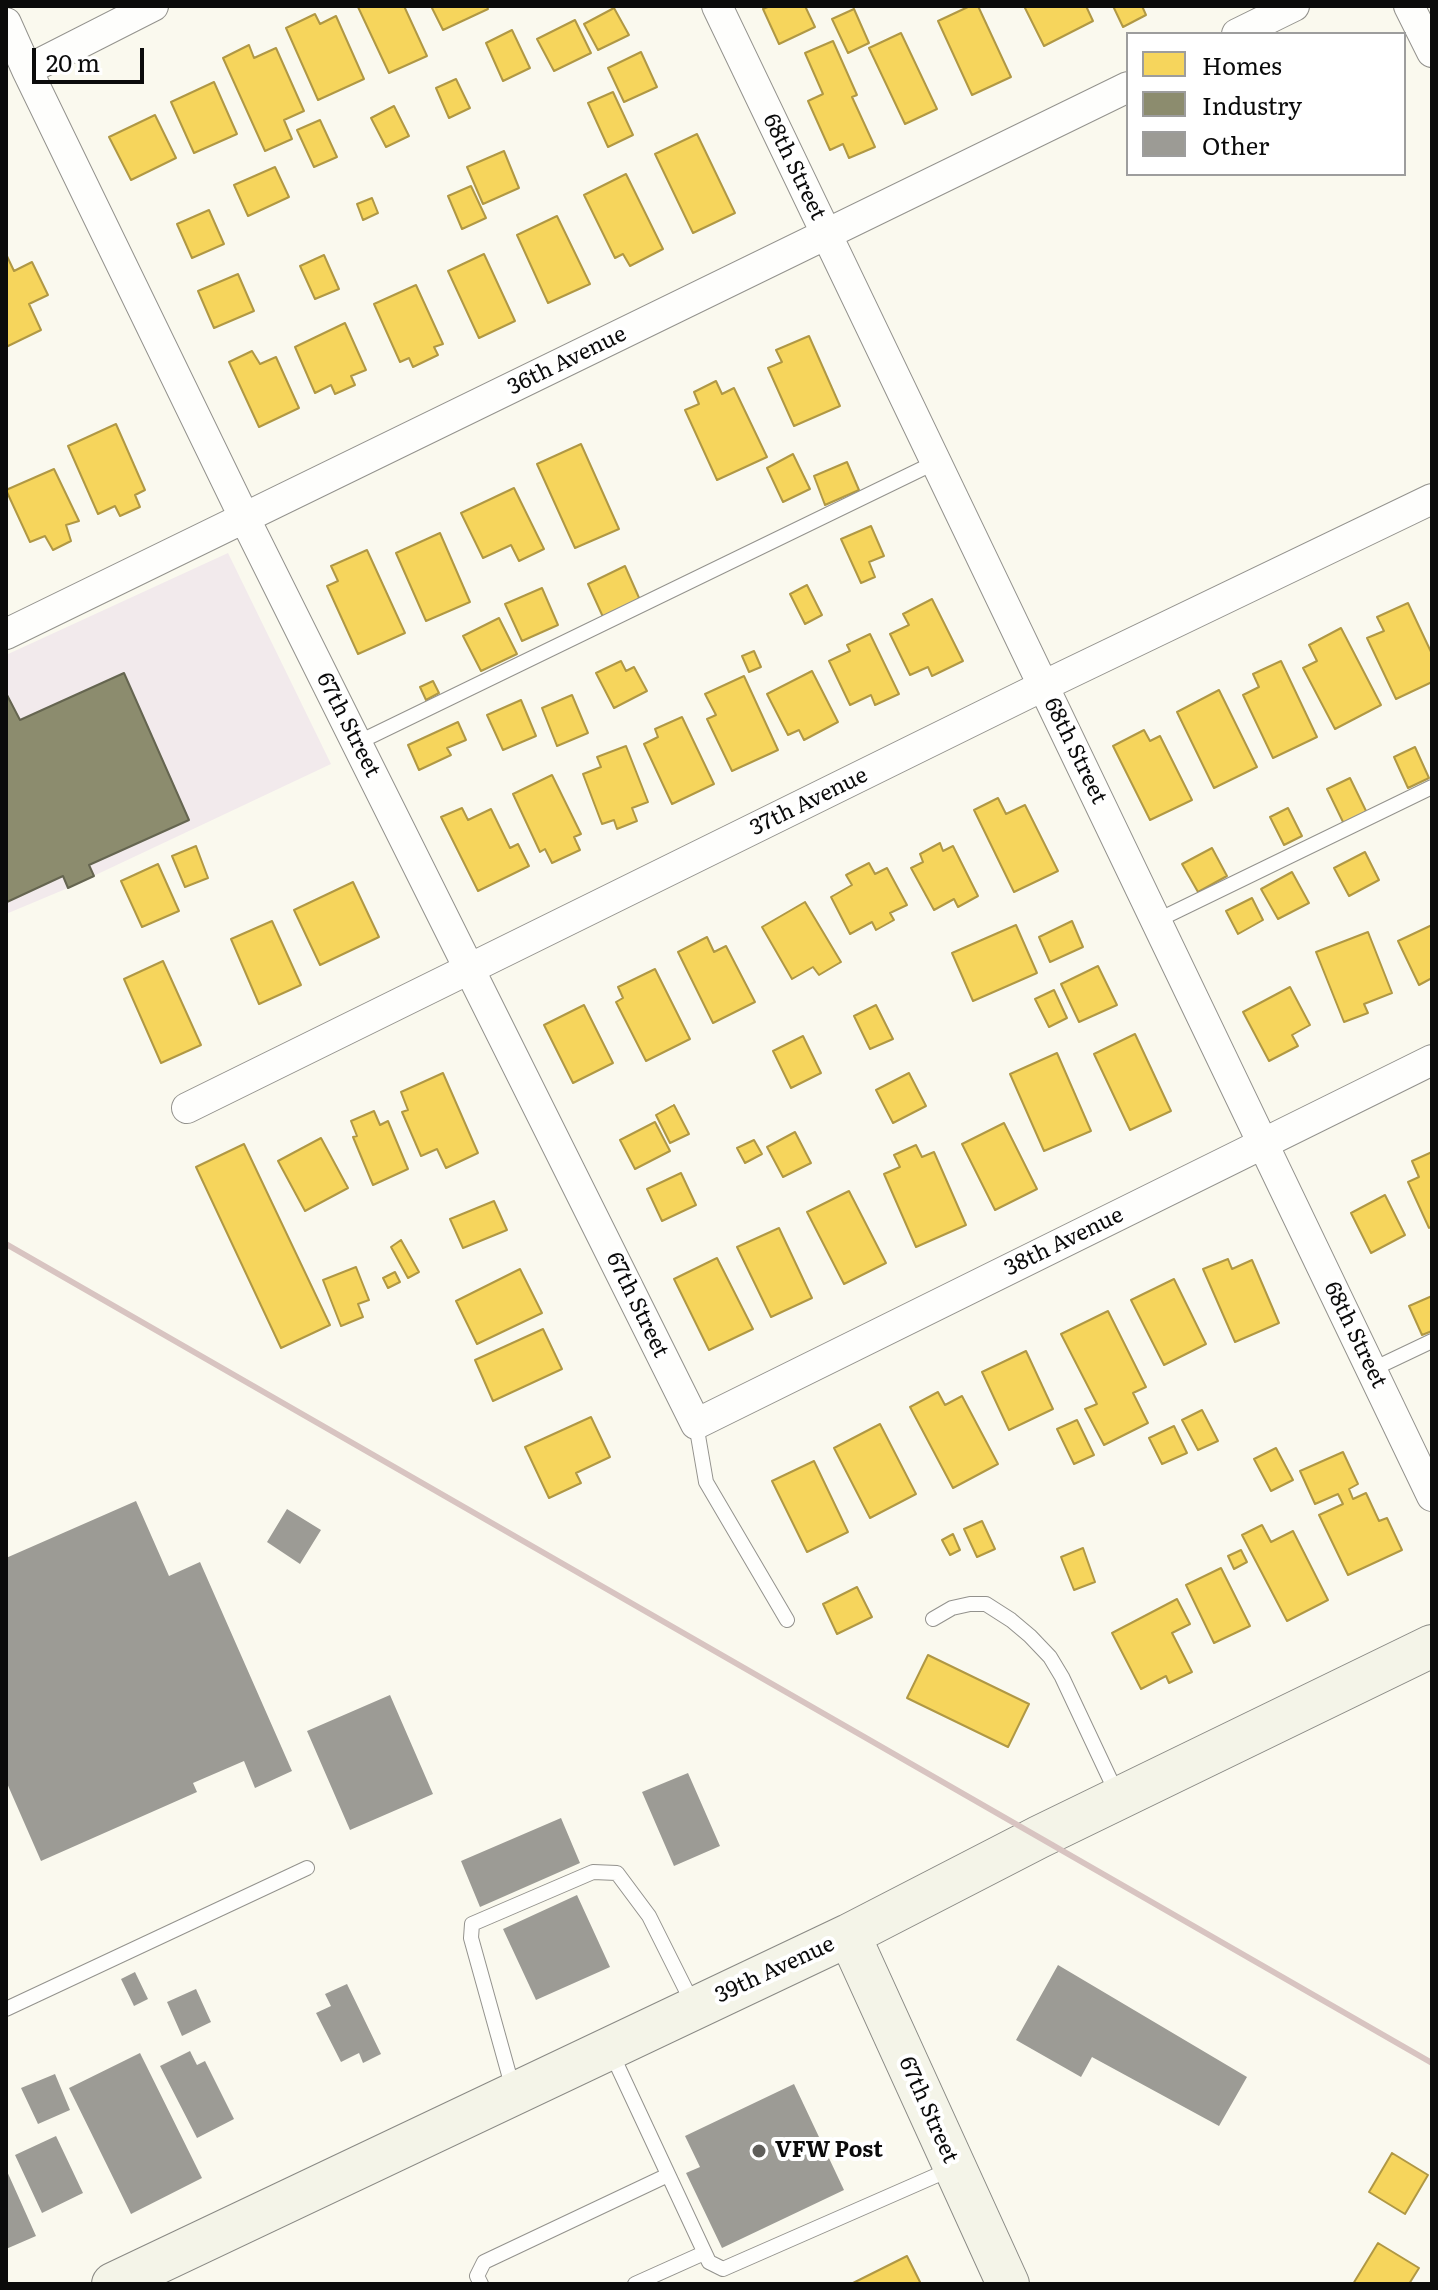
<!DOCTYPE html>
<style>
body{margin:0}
#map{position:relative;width:1438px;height:2290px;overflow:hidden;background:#faf9ee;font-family:Literata,serif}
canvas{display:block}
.frame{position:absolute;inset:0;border:8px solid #0b0b0b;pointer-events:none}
.legend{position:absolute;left:1126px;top:32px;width:280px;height:144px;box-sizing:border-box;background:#fff;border:2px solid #9d9d9d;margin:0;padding:10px 14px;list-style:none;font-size:24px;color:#0b0b0b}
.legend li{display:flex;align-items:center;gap:16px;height:40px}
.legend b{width:40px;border:2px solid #9d9d9d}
.scale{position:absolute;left:32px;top:48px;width:112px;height:36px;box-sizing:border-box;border:4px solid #0b0b0b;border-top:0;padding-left:10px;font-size:24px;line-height:28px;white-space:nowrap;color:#0b0b0b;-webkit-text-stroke:6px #fff;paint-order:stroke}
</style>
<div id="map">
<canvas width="1438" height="2290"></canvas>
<div class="frame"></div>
<ul class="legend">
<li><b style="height:22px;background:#f6d55c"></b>Homes</li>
<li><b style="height:22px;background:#8c8c6e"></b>Industry</li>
<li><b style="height:22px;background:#9c9b95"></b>Other</li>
</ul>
<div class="scale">20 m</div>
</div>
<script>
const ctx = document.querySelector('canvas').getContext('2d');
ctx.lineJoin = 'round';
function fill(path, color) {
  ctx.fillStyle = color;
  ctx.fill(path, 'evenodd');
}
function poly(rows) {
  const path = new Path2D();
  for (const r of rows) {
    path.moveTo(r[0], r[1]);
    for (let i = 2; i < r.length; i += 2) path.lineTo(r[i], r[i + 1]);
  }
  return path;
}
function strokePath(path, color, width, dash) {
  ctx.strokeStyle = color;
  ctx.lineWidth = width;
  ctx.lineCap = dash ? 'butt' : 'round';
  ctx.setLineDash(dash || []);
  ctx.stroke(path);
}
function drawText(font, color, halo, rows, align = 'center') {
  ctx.font = font + ' Literata,serif';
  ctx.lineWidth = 8;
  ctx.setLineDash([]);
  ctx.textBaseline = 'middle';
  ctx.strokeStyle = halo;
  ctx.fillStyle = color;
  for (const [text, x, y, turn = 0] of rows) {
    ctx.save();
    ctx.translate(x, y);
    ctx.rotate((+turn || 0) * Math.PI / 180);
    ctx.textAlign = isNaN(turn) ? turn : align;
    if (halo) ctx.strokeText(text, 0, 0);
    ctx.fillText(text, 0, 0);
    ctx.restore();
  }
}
const industrial = poly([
 [228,553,331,764,68,888,6,914,6,655]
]);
const homes = poly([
 [404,6,427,56,389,73,358,7,404,6],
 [431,6,486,6,488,9,443,30,431,6],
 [770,6,805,6,815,27,779,44,763,9,770,6],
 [970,6,978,6,1011,77,972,95,938,21,970,6],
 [1024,6,1086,6,1093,21,1044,46,1024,6],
 [1113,6,1142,6,1146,15,1123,27,1113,6],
 [614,8,629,35,598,50,584,24,614,8],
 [854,9,869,43,848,53,832,19,854,9],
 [315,14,320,24,336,16,364,79,318,100,286,28,315,14],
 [575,20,591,53,554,71,537,39,575,20],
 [512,30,530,68,503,81,486,43,512,30],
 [901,33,937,109,905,124,869,48,901,33],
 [833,41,857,95,852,97,875,147,849,158,843,144,830,150,808,101,823,94,805,53,833,41],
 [249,45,254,58,276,48,304,111,284,120,292,139,265,151,223,58,249,45],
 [641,52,657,87,624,102,608,68,641,52],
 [456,79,470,108,449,118,436,88,456,79],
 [214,82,237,134,194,153,171,102,214,82],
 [613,92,633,135,608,147,588,103,613,92],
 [394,106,409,136,386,147,371,118,394,106],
 [155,115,176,158,131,180,109,137,155,115],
 [320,120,337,157,314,167,297,130,320,120],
 [697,134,735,213,693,233,655,154,697,134],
 [504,151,519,188,483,204,467,167,504,151],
 [275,167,289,197,248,216,234,185,275,167],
 [626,174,663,249,630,266,623,254,615,258,584,195,626,174],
 [471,186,486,218,462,229,448,196,471,186],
 [372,198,378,213,363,220,357,204,372,198],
 [209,210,224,244,192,258,177,224,209,210],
 [557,216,590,284,548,303,517,235,557,216],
 [6,254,14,271,32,262,48,295,29,304,41,330,6,347,6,254],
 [484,254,515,321,479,338,448,271,484,254],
 [324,255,339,289,315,299,300,266,324,255],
 [238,274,254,311,214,328,198,291,238,274],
 [416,285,443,344,434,347,438,355,413,367,409,358,400,362,374,304,416,285],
 [345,323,366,370,351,376,355,385,335,394,331,385,315,393,295,347,345,323],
 [809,336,840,406,794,426,768,368,782,362,776,350,809,336],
 [252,351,260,364,276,357,299,408,259,427,229,362,252,351],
 [716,381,722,394,734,388,767,457,717,480,685,410,699,404,694,392,716,381],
 [116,424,145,490,135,495,140,507,120,516,115,506,98,514,68,446,116,424],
 [581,444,619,529,575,548,537,464,581,444],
 [793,454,810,489,783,502,767,468,793,454],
 [847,462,859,490,825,505,814,476,847,462],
 [54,469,79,521,66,525,71,541,53,550,45,536,30,542,6,490,54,469],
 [514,488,544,549,519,561,511,545,483,558,461,513,514,488],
 [871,526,884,556,869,562,875,577,861,583,841,539,871,526],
 [440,533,470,602,426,621,396,553,440,533],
 [367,550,405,633,358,654,327,586,338,581,331,566,367,550],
 [625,566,640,600,603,617,588,584,625,566],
 [807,585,822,615,805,624,790,594,807,585],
 [542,588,558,625,522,641,505,604,542,588],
 [932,599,963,661,932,676,928,667,910,675,890,634,909,625,903,614,932,599],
 [1408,603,1432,654,1432,682,1396,699,1367,638,1384,631,1377,617,1408,603],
 [499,618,517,654,481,671,463,636,499,618],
 [1341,628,1381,705,1335,729,1303,668,1317,661,1309,645,1341,628],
 [870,634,899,694,875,705,871,695,850,705,829,661,850,651,847,645,870,634],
 [754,651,761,667,749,672,742,656,754,651],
 [621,661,626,671,634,667,647,691,614,708,596,673,621,661],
 [1281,661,1317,737,1273,758,1243,695,1259,687,1253,674,1281,661],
 [812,671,838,722,804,740,799,730,788,735,767,694,812,671],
 [744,676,778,750,732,771,707,719,716,715,705,694,744,676],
 [433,681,439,693,426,700,420,687,433,681],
 [1219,690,1257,767,1214,788,1177,712,1219,690],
 [572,695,588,733,557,746,542,708,572,695],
 [521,700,536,736,503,750,487,715,521,700],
 [682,717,714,784,672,804,644,744,658,737,655,729,682,717],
 [458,722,466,740,447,748,451,755,419,770,408,745,458,722],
 [1144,730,1150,741,1160,736,1192,800,1150,820,1113,746,1144,730],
 [626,746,648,802,632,808,637,821,617,829,614,820,602,824,583,774,601,767,597,757,626,746],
 [1415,747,1429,778,1408,788,1394,757,1415,747],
 [552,775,581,834,574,837,580,850,552,863,545,849,540,852,513,794,552,775],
 [1350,778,1367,813,1344,824,1327,789,1350,778],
 [998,798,1006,814,1025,805,1058,871,1014,892,974,810,998,798],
 [462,808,468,820,491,809,510,848,518,844,529,866,478,891,441,817,462,808],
 [1288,808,1302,836,1284,845,1270,817,1288,808],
 [940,843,943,851,953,846,978,896,958,907,954,899,934,910,911,868,923,862,920,854,940,843],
 [196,846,208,878,185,887,172,856,196,846],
 [1212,848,1227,876,1198,892,1182,864,1212,848],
 [1365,852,1379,880,1349,896,1334,868,1365,852],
 [869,863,875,874,887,868,907,905,890,913,894,920,876,930,872,922,850,934,831,897,852,885,846,875,869,863],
 [158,864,179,911,142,927,121,881,158,864],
 [1292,872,1309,903,1278,919,1261,889,1292,872],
 [353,882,379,937,320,965,294,910,353,882],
 [1252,898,1263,920,1238,934,1226,911,1252,898],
 [805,902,841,962,819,975,813,967,792,979,762,927,805,902],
 [272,921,301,985,259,1004,231,939,272,921],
 [1072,921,1083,947,1050,962,1039,937,1072,921],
 [1016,925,1037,973,973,1001,952,953,1016,925],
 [1432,925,1432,978,1419,985,1398,941,1432,925],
 [1368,932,1392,993,1364,1004,1368,1013,1344,1022,1316,952,1368,932],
 [707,937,714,952,726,946,755,1002,713,1023,678,952,707,937],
 [163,961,201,1045,161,1063,124,979,163,961],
 [1098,966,1117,1005,1079,1022,1061,984,1098,966],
 [655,969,690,1039,646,1061,616,1002,623,998,618,987,655,969],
 [1290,987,1310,1025,1292,1035,1298,1046,1269,1061,1243,1012,1290,987],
 [1054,990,1067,1018,1049,1027,1035,999,1054,990],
 [584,1005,613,1063,573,1083,544,1025,584,1005],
 [876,1005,893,1039,870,1049,854,1016,876,1005],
 [1135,1034,1171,1111,1130,1130,1094,1054,1135,1034],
 [803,1036,821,1073,791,1088,773,1051,803,1036],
 [1057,1053,1091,1131,1044,1151,1010,1074,1057,1053],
 [443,1073,478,1153,446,1168,437,1149,421,1156,402,1112,408,1110,401,1092,443,1073],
 [909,1073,926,1106,893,1123,876,1090,909,1073],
 [674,1105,689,1134,670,1143,656,1115,674,1105],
 [374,1111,380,1125,388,1121,408,1169,373,1185,353,1137,357,1136,351,1121,374,1111],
 [655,1122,670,1151,635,1169,620,1140,655,1122],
 [1004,1123,1037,1189,995,1210,962,1144,1004,1123],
 [795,1132,811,1163,783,1177,767,1147,795,1132],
 [321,1138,348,1188,305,1211,278,1161,321,1138],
 [754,1140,762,1154,745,1163,737,1148,754,1140],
 [244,1144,330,1325,281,1348,196,1167,244,1144],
 [916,1145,922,1157,934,1152,966,1225,916,1247,884,1174,900,1167,894,1155,916,1145],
 [1432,1152,1432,1226,1429,1228,1408,1182,1419,1177,1412,1161,1432,1152],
 [681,1173,696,1205,662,1221,647,1189,681,1173],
 [849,1191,886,1263,844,1284,807,1212,849,1191],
 [1385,1195,1405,1235,1371,1253,1351,1213,1385,1195],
 [494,1201,507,1230,463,1248,450,1219,494,1201],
 [779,1228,812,1298,771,1317,737,1247,779,1228],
 [401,1240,419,1272,408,1278,391,1247,401,1240],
 [717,1258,753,1329,709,1350,674,1279,717,1258],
 [1228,1259,1232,1269,1252,1260,1279,1323,1235,1342,1203,1269,1228,1259],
 [356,1267,369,1300,358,1304,363,1317,341,1326,323,1280,356,1267],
 [520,1269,542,1313,477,1344,456,1301,520,1269],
 [395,1272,400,1282,388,1288,383,1278,395,1272],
 [1174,1279,1206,1344,1164,1365,1131,1300,1174,1279],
 [1432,1296,1432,1331,1422,1335,1409,1306,1432,1296],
 [1108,1311,1146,1387,1133,1393,1148,1423,1104,1445,1085,1409,1097,1404,1061,1334,1108,1311],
 [543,1329,562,1369,493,1401,475,1360,543,1329],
 [1026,1351,1053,1409,1009,1430,982,1372,1026,1351],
 [938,1392,945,1405,962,1396,998,1464,953,1488,910,1407,938,1392],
 [1202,1410,1218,1441,1198,1450,1182,1420,1202,1410],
 [591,1417,610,1457,576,1473,581,1483,549,1498,525,1447,591,1417],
 [1077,1420,1094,1455,1074,1464,1057,1429,1077,1420],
 [880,1424,916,1494,870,1518,834,1448,880,1424],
 [1174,1426,1187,1453,1162,1464,1149,1438,1174,1426],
 [1276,1448,1293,1480,1271,1491,1254,1459,1276,1448],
 [1343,1452,1358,1484,1349,1489,1353,1499,1366,1493,1379,1521,1387,1518,1402,1550,1348,1575,1319,1515,1343,1504,1338,1494,1315,1504,1300,1471,1343,1452],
 [814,1461,848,1532,807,1552,772,1481,814,1461],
 [982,1521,995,1549,977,1557,964,1529,982,1521],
 [1262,1525,1271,1542,1293,1531,1328,1600,1287,1621,1242,1535,1262,1525],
 [953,1534,960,1550,950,1555,942,1540,953,1534],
 [1083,1548,1095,1582,1074,1590,1061,1557,1083,1548],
 [1241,1550,1247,1562,1234,1569,1228,1556,1241,1550],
 [1221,1568,1250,1626,1214,1643,1186,1585,1221,1568],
 [857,1587,872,1617,837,1634,823,1604,857,1587],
 [1177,1599,1190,1624,1172,1633,1192,1672,1169,1683,1166,1676,1141,1689,1112,1633,1177,1599],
 [928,1655,1029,1704,1008,1747,907,1698,928,1655],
 [1392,2153,1428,2175,1405,2214,1369,2192,1392,2153],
 [1378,2243,1419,2268,1409,2284,1353,2284,1378,2243],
 [907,2256,921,2284,851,2284,907,2256]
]);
const industry = poly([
 [124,673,189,820,89,865,94,876,68,888,63,876,7,902,6,693,20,720,124,673]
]);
const building = poly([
 [136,1501,169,1576,200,1562,292,1771,255,1788,244,1761,193,1783,197,1792,41,1861,6,1781,6,1558],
 [287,1509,321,1530,300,1564,267,1542],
 [390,1695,433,1794,350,1830,307,1731],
 [688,1773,720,1846,674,1866,642,1792],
 [561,1818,580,1863,480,1907,461,1861],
 [577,1895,610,1967,536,2000,503,1929],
 [1058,1965,1247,2077,1219,2126,1092,2057,1081,2077,1016,2040],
 [135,1972,148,1999,134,2006,121,1979],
 [347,1984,381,2054,363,2063,359,2053,341,2062,316,2013,331,2006,325,1994],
 [196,1989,211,2022,182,2036,167,2002],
 [190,2051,197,2065,205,2061,234,2119,197,2138,160,2066],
 [140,2053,202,2178,131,2214,69,2088],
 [55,2074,70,2110,38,2124,21,2088],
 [794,2084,844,2190,722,2248,686,2173,700,2167,685,2136],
 [56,2136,83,2193,42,2213,15,2155],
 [6,2169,36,2236,6,2249]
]);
const lane = poly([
 [357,743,936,462],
 [1156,921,1432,787],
 [1371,1370,1432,1341],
 [696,1424,706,1482,787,1620],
 [933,1619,952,1608,970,1604,986,1604,1011,1620,1030,1636,1050,1657,1062,1677,1117,1794],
 [6,2009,307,1868],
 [610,2050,709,2262,723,2269,951,2169],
 [513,2089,471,1938,472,1924,593,1872,617,1873,649,1916,693,2004],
 [481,2284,477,2276,484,2262,668,2175],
 [635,2284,704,2253]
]);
const street = poly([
 [717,6,1432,1496],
 [1409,6,1432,52],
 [6,23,27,70,244,517,696,1424,1432,1060],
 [1237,34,1294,6],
 [27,70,153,6],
 [6,634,1128,87],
 [187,1108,1043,686,1432,499]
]);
const secondary = poly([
 [849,1935,1008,2284],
 [113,2284,849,1935,1039,1837,1432,1646]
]);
const rail = poly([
 [6,1244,1432,2063]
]);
const markers = [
 [759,2151,8,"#5f5e5a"]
];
const streetNames = [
 ["68th Street",794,167,64],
 ["36th Avenue",567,361,-26],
 ["67th Street",348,725,63],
 ["68th Street",1075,751,64],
 ["37th Avenue",809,802,-26],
 ["38th Avenue",1064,1242,-26],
 ["67th Street",637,1305,64],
 ["68th Street",1355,1335,64],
 ["39th Avenue",775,1970,-25],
 ["67th Street",928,2110,66]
];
const poiNames = [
 ["VFW Post",775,2151]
];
fill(industrial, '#f2eaec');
fill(homes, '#f6d55c');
strokePath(homes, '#b09844', 2);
fill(industry, '#8c8c6e');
strokePath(industry, '#656550', 2);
fill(building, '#9c9b95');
strokePath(lane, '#93928d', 16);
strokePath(street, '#93928d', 32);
strokePath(secondary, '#898984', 44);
strokePath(lane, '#fefefc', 14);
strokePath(street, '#fefefc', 30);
strokePath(secondary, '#f4f4e8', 42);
strokePath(rail, '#d8c4c1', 6);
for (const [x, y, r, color] of markers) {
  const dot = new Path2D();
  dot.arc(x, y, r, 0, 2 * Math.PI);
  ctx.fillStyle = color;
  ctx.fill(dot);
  strokePath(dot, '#fff', 3);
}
drawText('22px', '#0b0b0b', '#fff', streetNames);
drawText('bold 22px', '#0b0b0b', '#fff', poiNames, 'left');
</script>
